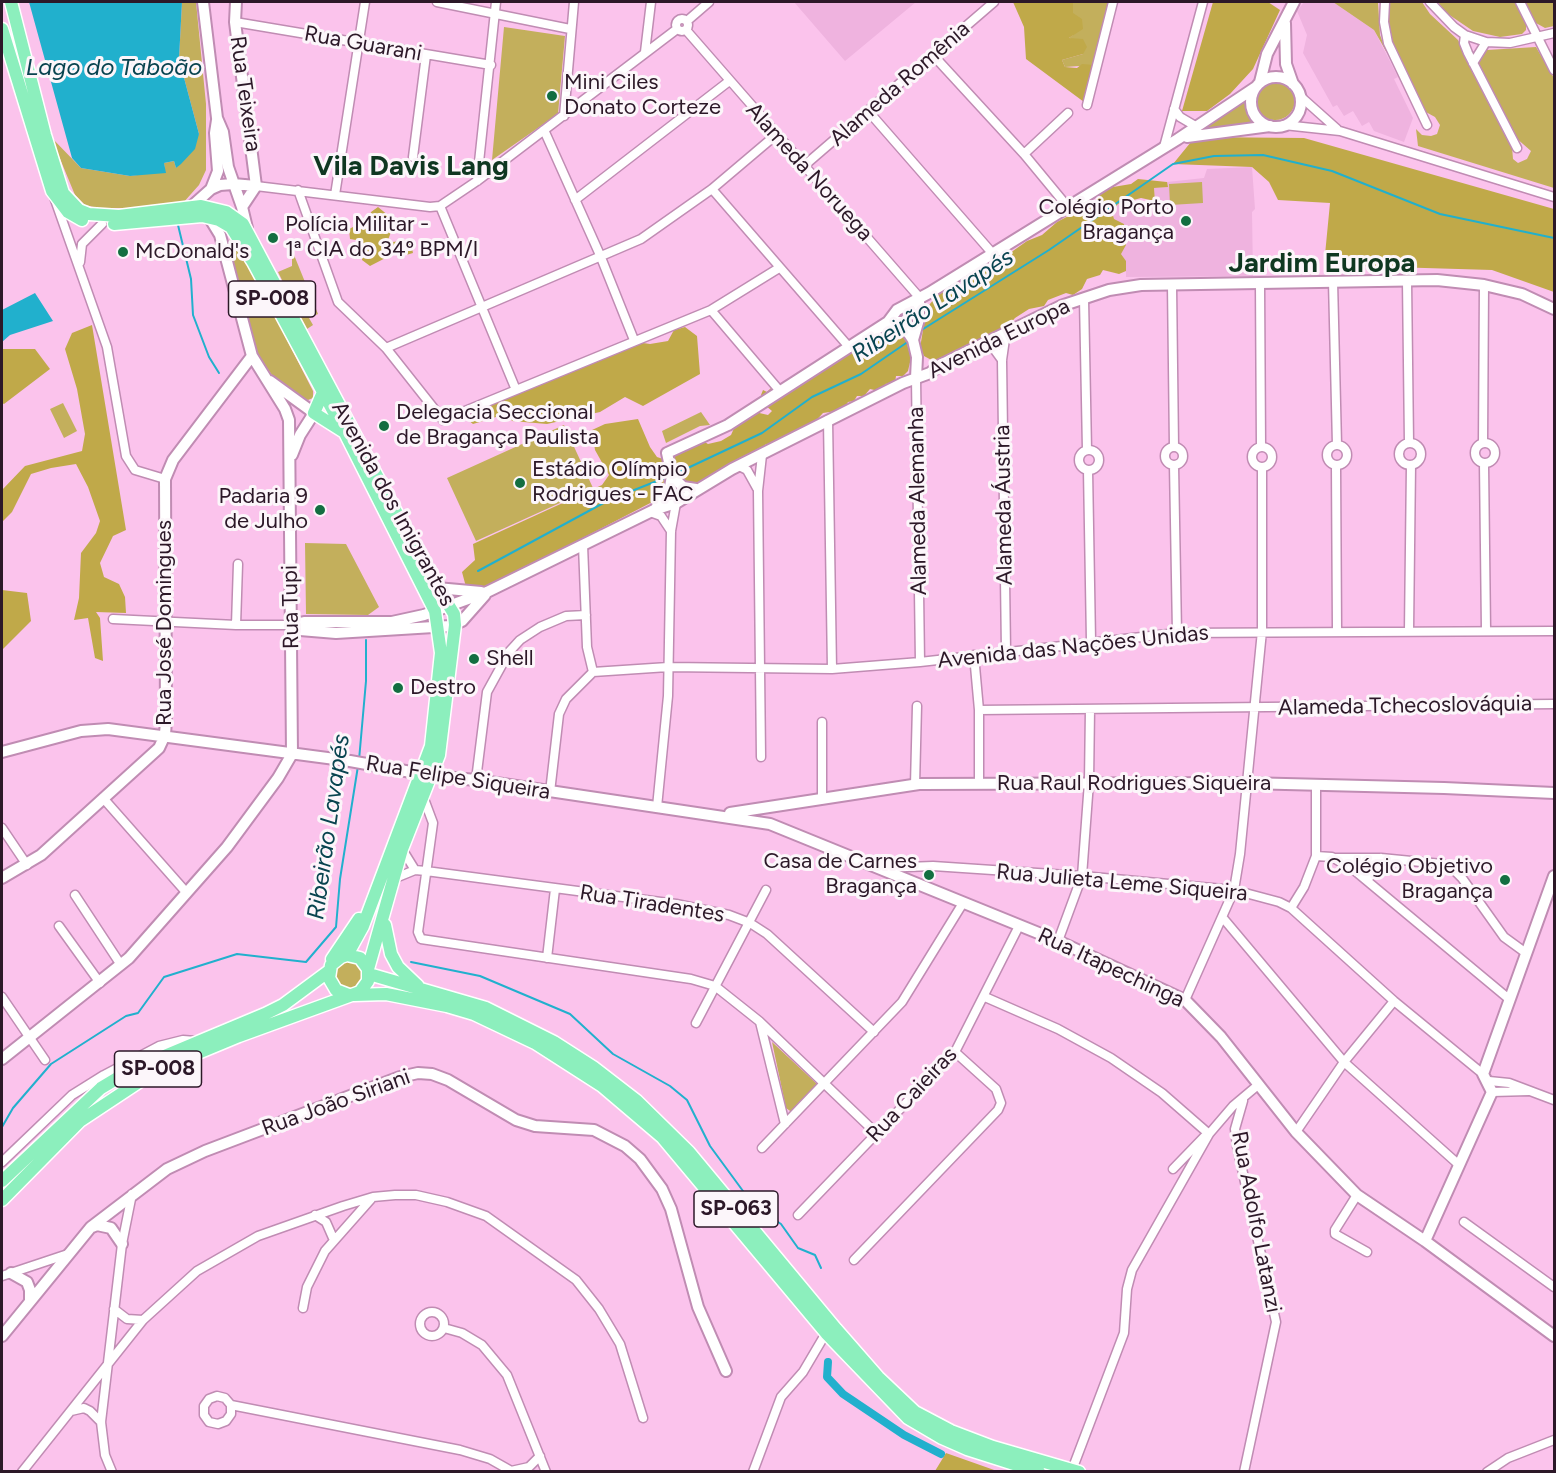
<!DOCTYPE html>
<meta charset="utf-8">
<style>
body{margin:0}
#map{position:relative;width:1556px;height:1473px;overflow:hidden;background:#fbc3ec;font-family:Figtree,sans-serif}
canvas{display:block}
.frame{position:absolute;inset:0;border:3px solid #2c1828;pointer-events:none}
</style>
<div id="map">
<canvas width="1556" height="1473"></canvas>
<div class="frame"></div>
</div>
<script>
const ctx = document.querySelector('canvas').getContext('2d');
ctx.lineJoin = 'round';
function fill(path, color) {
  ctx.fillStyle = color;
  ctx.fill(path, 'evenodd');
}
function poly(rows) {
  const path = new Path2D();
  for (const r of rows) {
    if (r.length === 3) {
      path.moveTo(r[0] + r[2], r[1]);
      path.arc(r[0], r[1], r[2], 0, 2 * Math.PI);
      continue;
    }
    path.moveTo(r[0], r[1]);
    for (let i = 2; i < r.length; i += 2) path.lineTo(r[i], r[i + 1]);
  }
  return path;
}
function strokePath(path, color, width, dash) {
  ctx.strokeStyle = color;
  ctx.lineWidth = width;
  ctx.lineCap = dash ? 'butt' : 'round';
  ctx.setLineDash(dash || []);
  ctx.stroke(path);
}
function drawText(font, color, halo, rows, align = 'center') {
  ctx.font = font + ' Figtree,sans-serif';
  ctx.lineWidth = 6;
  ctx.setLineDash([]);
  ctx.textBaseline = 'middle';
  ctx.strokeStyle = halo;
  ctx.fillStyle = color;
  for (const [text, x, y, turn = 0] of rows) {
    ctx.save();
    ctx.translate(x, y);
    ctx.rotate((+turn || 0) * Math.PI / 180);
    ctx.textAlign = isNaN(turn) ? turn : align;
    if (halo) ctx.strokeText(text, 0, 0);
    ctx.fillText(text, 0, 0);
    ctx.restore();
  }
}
const built = poly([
 [794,2,916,2,845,61],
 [1304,2,1333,2,1374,30,1398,77,1394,79,1413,118,1404,142,1374,131,1369,122,1362,126,1353,111,1344,116,1337,105,1333,107,1303,53,1307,35,1297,11],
 [1252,167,1255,209,1252,212,1253,276,1126,277,1126,262,1121,254,1112,212,1118,204,1155,201,1154,188,1167,187,1167,182,1204,178,1207,169]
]);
const green = poly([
 [182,2,196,2,206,104,206,170,199,185,183,203,127,208,98,208,85,205,75,195,51,137,81,168,130,176,165,171,164,163,174,161,176,168,199,134,179,59],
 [1073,2,1110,2,1094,65,1065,67,1062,60,1083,54,1076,41,1069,38,1073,35],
 [1333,2,1378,2,1380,35,1387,53,1374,30],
 [1388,2,1422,2,1430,14,1458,40,1512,147,1513,159,1518,163,1527,159,1531,151,1515,137,1479,65,1478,57,1487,50,1536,47,1554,78,1554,188,1418,146,1416,129,1422,135,1431,136,1437,134,1440,125,1435,117,1424,111,1392,44,1386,23],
 [1438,2,1517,2,1526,21,1526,30,1522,34,1500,37,1473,31,1445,12],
 [1523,2,1554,2,1554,26,1545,28,1536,23],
 [504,27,565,36,558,114,492,160],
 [1275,100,20],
 [1247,99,1249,113,1257,123,1194,133],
 [1202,182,1203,203,1170,205,1169,184],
 [229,234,235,238,313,391,313,398,308,400,297,396,272,375,257,355,237,287],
 [292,250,318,314,309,318,313,325,304,331,289,305,293,302,278,272,292,266],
 [63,403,77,431,64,438,50,409],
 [701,412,710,425,700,426,666,443,662,431],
 [564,425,593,488,476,541,447,478],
 [305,543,346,544,379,607,368,615,306,614],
 [345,960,359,963,365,976,358,989,343,990,333,975,334,970],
 [772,1042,817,1084,793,1113,786,1108]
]);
const forest = poly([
 [1013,2,1073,2,1073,13,1082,19,1083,29,1069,38,1083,39,1087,47,1083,54,1062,60,1065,67,1077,68,1082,64,1094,65,1084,102,1026,59,1024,27],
 [1213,2,1268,2,1280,10,1253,69,1230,94,1207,111,1182,111],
 [1195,137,1304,138,1554,209,1554,292,1492,270,1324,265,1330,203,1278,200,1269,182,1252,167,1173,164],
 [1138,179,1167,182,1168,187,1154,188,1155,201,1141,198,1118,204,1112,212,1114,219,1124,224,1126,245,1121,254,1126,261,1126,271,1119,274,1103,270,1100,275,1087,279,1082,289,1073,295,1066,293,1048,300,1044,306,1029,309,1015,318,1001,334,990,340,978,341,973,348,935,362,924,356,920,348,924,324,923,318,925,310,939,293,945,293,969,282,1027,241,1042,235,1057,222,1093,203,1107,188,1131,184],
 [378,207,389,216,391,232,388,240,392,242,410,240,413,253,406,255,401,250,370,266,362,260,363,251,356,240,350,239,349,229,359,224,368,225,371,212],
 [895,319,908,337,906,340,911,358,908,371,903,376,896,376,895,383,885,384,885,389,879,391,870,389,864,396,857,396,854,401,848,402,843,410,823,413,813,424,783,437,768,447,766,444,760,452,737,460,704,482,680,490,671,456,703,441,708,444,721,441,731,435,735,426,755,412,768,415,772,411,765,405,761,395,763,390,767,392,775,384,782,386,813,378,816,371,825,370,828,366,874,338],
 [92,325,126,530,113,536,100,563,104,577,119,584,125,597,126,613,96,612,100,618,103,661,95,658,88,618,74,620,79,598,81,553,96,533,100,521,88,487,76,464,51,468,31,474,12,512,2,522,2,490,25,466,82,451,85,434,77,389,65,349,72,333],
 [685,327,697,336,700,374,643,406,625,397,600,412,547,424,512,421,509,415,500,414,496,417,473,424,462,415,526,391,627,345,636,342,650,344,668,341,674,330],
 [2,349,35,349,50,369,4,404,2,403],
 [638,419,650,447,657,457,663,459,664,493,660,498,488,587,466,587,462,572,475,560,473,544,602,485,609,475,595,450,592,430,605,424],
 [2,590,27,593,31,621,2,650],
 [946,1453,997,1471,935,1471]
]);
const water = poly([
 [29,2,182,2,179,59,199,134,195,149,181,164,176,168,174,161,164,163,166,173,130,176,81,168,72,158],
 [35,293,53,321,10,335,2,342,2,310]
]);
const stream = poly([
 [178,225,191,279,193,315,209,357,219,373],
 [920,331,1049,250,1173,164,1214,156,1263,155,1332,171,1440,214,1554,238],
 [675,474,762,433,812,397,861,374,909,341],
 [478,571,609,500,667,477],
 [359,760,366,681,366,640],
 [411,962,480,976,570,1014,613,1054,670,1086,687,1100,710,1146,754,1206,781,1224,798,1248,815,1255,821,1268],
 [2,1127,13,1108,51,1064,126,1016,138,1013,164,977,237,954,306,962,336,927,340,879,358,766]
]);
const canal = poly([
 [828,1362,827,1377,843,1394,904,1435,941,1454]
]);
const street = poly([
 [437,2,570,29],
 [1385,2,1384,22,1388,43,1427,125],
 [1430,2,1454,27,1465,35,1486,42,1510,43,1554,33],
 [1520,2,1554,70],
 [682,25,6],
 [687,21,709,2],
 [235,22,491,65],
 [686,30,919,297],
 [1465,35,1464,43,1468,53,1517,148],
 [645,52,651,2],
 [933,55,1024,154,1067,206],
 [1473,63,1486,42],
 [1300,96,1337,129],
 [1087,105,1113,2],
 [1174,109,1180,117,1197,127],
 [869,112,993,254],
 [564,116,574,2],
 [1284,125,1340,131,1554,197],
 [544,130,600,255,634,340],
 [1164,147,1203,2],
 [1024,154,1068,113],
 [413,157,426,55],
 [805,165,994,2],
 [477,181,496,2],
 [256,186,430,207,440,206,477,181,677,29],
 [712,189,849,347],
 [298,190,338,302,386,348,443,420,711,310,779,268],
 [335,195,365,2],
 [54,197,107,347,126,456,135,470,165,479],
 [575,200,728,82],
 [440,206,516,390],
 [80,262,82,244,102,224],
 [1333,281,1337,445],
 [1407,281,1409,443],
 [1260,284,1261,447],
 [1172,285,1174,447],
 [1084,299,1087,450],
 [711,310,779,390],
 [984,344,994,349,1002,360],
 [386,348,641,239,712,189,777,134],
 [916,378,920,662],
 [828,420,832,669],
 [1485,453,10],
 [1410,454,11],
 [1483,443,1484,285],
 [1337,455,10],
 [1262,457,10],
 [1174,456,9],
 [1089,460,10],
 [1484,464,1486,630],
 [1174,465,1177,633],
 [739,466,747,470,757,488],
 [1336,466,1337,630],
 [1088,470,1091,641],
 [650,512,661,516,671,531],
 [583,545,587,647,593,672],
 [113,619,236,625,291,625],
 [236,625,238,564],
 [1409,630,1411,465],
 [1006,651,1002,360,1005,339,1008,333],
 [974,655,979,710,979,783],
 [593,672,668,667,832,669,920,662,1177,633,1554,631],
 [979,710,1554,704],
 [761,757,758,491,762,455],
 [476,780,487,692,509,652,520,640,540,627,566,616,586,615],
 [915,785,917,706],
 [550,792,559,714,566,699,593,672],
 [103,798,186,892],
 [424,799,433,823,418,932,421,939,691,979,715,986,759,1021,876,1133],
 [822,799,822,722],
 [657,807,668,696,671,531,676,503],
 [2,828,27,865],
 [402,849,415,870],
 [1316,856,1332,857,1354,870,1509,999],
 [1336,858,1381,858,1442,864,1452,868,1462,878,1504,937,1526,953],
 [881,868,933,866,1082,876,1234,890,1279,902,1291,908,1394,1001,1483,1074],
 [393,879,415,870,426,871,676,904,729,915,750,923,767,934,874,1032],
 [1368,881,1371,871,1381,858],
 [75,895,121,965],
 [1291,908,1304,887,1316,856,1316,786],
 [1223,918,1344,1062,1458,1164],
 [59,926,100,983],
 [1058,941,1082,876,1089,782,1090,709],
 [547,958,555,889],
 [2,997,45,1060],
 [985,997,1058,1029,1111,1058,1162,1093,1209,1134],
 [1185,1000,1234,890,1240,854,1262,631,1262,468],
 [760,1022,785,1124],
 [696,1023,766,890],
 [1489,1081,1509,1083,1554,1100],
 [1492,1092,1529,1091],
 [1243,1101,1235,1129,1237,1146,1276,1322,1244,1472],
 [1296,1132,1344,1062,1394,1001],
 [762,1148,902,1002,963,903],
 [2,1162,72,1095,104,1075,159,1046,183,1040,196,1041],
 [1173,1169,1204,1137],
 [1357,1195,1335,1230,1335,1234,1367,1252],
 [315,1215,326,1222,333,1238],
 [798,1215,955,1052,1019,926],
 [1464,1222,1554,1287],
 [854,1260,998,1110,1001,1103,996,1089,955,1052],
 [2,1276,68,1254],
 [303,1308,307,1287,325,1251,371,1199],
 [114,1309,127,1319,143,1320],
 [432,1324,12],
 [444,1328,462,1333,482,1345,507,1375,546,1472],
 [231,1405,231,1414,226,1421,218,1424,209,1422,204,1415,204,1406,209,1399,217,1396,225,1398,231,1405,460,1450,490,1459,513,1472],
 [71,1411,84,1408,90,1411,101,1422],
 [1072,1470,1124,1333,1127,1289,1132,1270,1209,1134,1233,1106,1258,1085],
 [511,1471,529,1467,540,1456],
 [22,1472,143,1320,197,1271,258,1236,343,1206,373,1197,395,1195,416,1195,447,1202,486,1216,576,1280,599,1309,620,1344,643,1418],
 [112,1472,105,1455,101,1422,122,1244,132,1194],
 [753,1472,781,1397,803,1372,826,1333],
 [1487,1472,1508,1458,1554,1440]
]);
const secondary = poly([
 [203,2,217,118,223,132,228,167,242,207],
 [236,2,235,22,256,186],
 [1285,23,1286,64,1293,84],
 [1276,102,25],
 [1260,82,1267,54,1294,2],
 [1187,137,1270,126],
 [211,189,218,171,215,133,217,120],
 [192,206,211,189,220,185,233,184,256,186],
 [209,217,220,235,252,356,285,409,289,420,292,754],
 [247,228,242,207,256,186],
 [888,322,901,322,913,340,917,357,916,378],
 [913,340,919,319,919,297],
 [270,381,314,413,300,435,292,455],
 [672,476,683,487,696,489],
 [656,508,670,487,672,476,667,453,728,425,888,322,897,310,929,293,1178,139,1256,87],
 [437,588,481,592],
 [291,625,304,622,392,622,424,615,487,592,654,510,676,503,732,469,903,383,930,373,940,365,1061,306,1109,290,1141,285,1437,280,1484,285,1522,294,1554,309],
 [291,625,300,630,336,633,450,626,462,621,485,595],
 [2,752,81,731,108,729,350,761,433,776,476,780,770,824,1058,941,1185,1000,1221,1037,1296,1132,1357,1195,1425,1241,1554,1336],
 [730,813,919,784,1246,783,1444,788,1554,793],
 [2,878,41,855,159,748,165,735,166,720,165,479,173,460,252,356],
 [2,1059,129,958,227,847,278,778,292,754],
 [92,1227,97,1225,111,1228,122,1244],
 [1425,1241,1492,1092,1483,1074,1554,876],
 [11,1273,27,1282,30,1290,30,1301],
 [2,1336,91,1227,167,1169,205,1151,400,1077,418,1073,432,1074,448,1080,516,1120,535,1126,594,1130,625,1146,640,1159,662,1189,671,1209,698,1307,726,1371]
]);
const primary = poly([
 [11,2,45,135,63,193,79,210,89,214,119,216,201,206,226,212,243,224,426,568,454,614,455,625,439,755,402,849,368,969],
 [2,29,52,191,68,212,82,220],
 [114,224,202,216,219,220,231,227,253,262,345,433,435,611,441,653,431,746,363,926,347,955],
 [324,390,314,413,344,432],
 [385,925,391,954,398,967,418,986],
 [332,959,359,919],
 [369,974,486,1008,554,1042,593,1067,637,1101,689,1152,836,1329,878,1377,915,1412,951,1431,993,1447,1079,1472],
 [354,995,386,994,447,1006,474,1014,535,1043,602,1086,662,1137,826,1333,908,1418,942,1438,967,1449,1039,1472],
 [2,1181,101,1088,131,1070,265,1014,283,1005,329,971],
 [2,1200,80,1121,157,1070,239,1036,360,992,368,981,368,969,360,958,347,955,341,957,331,965,329,978,336,990,349,995]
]);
const markers = [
 [552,96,6,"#136e41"],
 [1186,221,6,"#136e41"],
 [273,238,6,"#136e41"],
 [123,252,6,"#136e41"],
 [384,426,6,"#136e41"],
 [520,483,6,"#136e41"],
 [320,510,6,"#136e41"],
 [474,659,6,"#136e41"],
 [398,688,6,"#136e41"],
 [929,875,6,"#136e41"],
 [1505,880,6,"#136e41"]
];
const shields = [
 [272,299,87],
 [158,1069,87],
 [736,1209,84]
];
const shieldNames = [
 ["SP-008",272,299],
 ["SP-008",158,1069],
 ["SP-063",736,1209]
];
const streetNames = [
 ["Rua Guarani",363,44,10],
 ["Alameda Romênia",900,84,-41],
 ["Rua Teixeira",245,94,82],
 ["Alameda Noruega",809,172,48],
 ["Avenida Europa",999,339,-26],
 ["Alameda Alemanha",918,501,-91],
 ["Avenida dos Imigrantes",393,504,61],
 ["Alameda Áustria",1004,505,-91],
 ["Rua Tupi",291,607,-91],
 ["Rua José Domingues",165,623,-90],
 ["Avenida das Nações Unidas",1073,647,-6],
 ["Alameda Tchecoslováquia",1405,706,-1],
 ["Rua Felipe Siqueira",458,778,9],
 ["Rua Raul Rodrigues Siqueira",1134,784],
 ["Rua Julieta Leme Siqueira",1122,883,5],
 ["Rua Tiradentes",652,904,9],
 ["Rua Itapechinga",1111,968,25],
 ["Rua Caieiras",912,1095,-47],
 ["Rua João Siriani",336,1103,-20],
 ["Rua Adolfo Latanzi",1256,1222,79]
];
const poiNames = [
 ["Mini Ciles",564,83],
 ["Donato Corteze",564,108],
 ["Colégio Porto",1174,208,"right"],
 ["Bragança",1174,233,"right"],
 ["Polícia Militar -",285,225],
 ["1ª CIA do 34º BPM/I",285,250],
 ["McDonald's",135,252],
 ["Delegacia Seccional",396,413],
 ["de Bragança Paulista",396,438],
 ["Estádio Olímpio",532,470],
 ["Rodrigues - FAC",532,495],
 ["Padaria 9",308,497,"right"],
 ["de Julho",308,522,"right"],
 ["Shell",486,659],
 ["Destro",410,688],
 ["Casa de Carnes",917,862,"right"],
 ["Bragança",917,887,"right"],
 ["Colégio Objetivo",1493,867,"right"],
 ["Bragança",1493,892,"right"]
];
const waterNames = [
 ["Lago do Taboão",114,68],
 ["Ribeirão Lavapés",933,306,-33],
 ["Ribeirão Lavapés",329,827,-82]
];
const districtNames = [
 ["Vila Davis Lang",411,167],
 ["Jardim Europa",1322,264]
];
fill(built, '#efb3df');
fill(green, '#c3af5c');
fill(forest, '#c0a949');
fill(water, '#21b0cd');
strokePath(stream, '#21b0cd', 2);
strokePath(canal, '#21b0cd', 8);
strokePath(street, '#c08cb3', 11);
strokePath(secondary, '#c08cb3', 14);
strokePath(primary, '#fff', 15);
strokePath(street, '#fff', 8);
strokePath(secondary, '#fff', 10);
strokePath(primary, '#8cefbd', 12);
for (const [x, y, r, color] of markers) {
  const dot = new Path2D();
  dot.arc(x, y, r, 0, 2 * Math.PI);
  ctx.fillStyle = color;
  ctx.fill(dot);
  strokePath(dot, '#fcf6fa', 2);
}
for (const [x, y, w] of shields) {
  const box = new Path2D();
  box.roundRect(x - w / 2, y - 18, w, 36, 4.5);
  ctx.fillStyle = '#fcf6fa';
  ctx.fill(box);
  strokePath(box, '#2c1828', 1.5);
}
drawText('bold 21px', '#2c1828', null, shieldNames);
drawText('22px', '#2c1828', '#fcf6fa', streetNames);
drawText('22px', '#2c1828', '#fcf6fa', poiNames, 'left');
drawText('italic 24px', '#094450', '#fcf6fa', waterNames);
drawText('bold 28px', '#0f3721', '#fcf6fa', districtNames);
</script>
